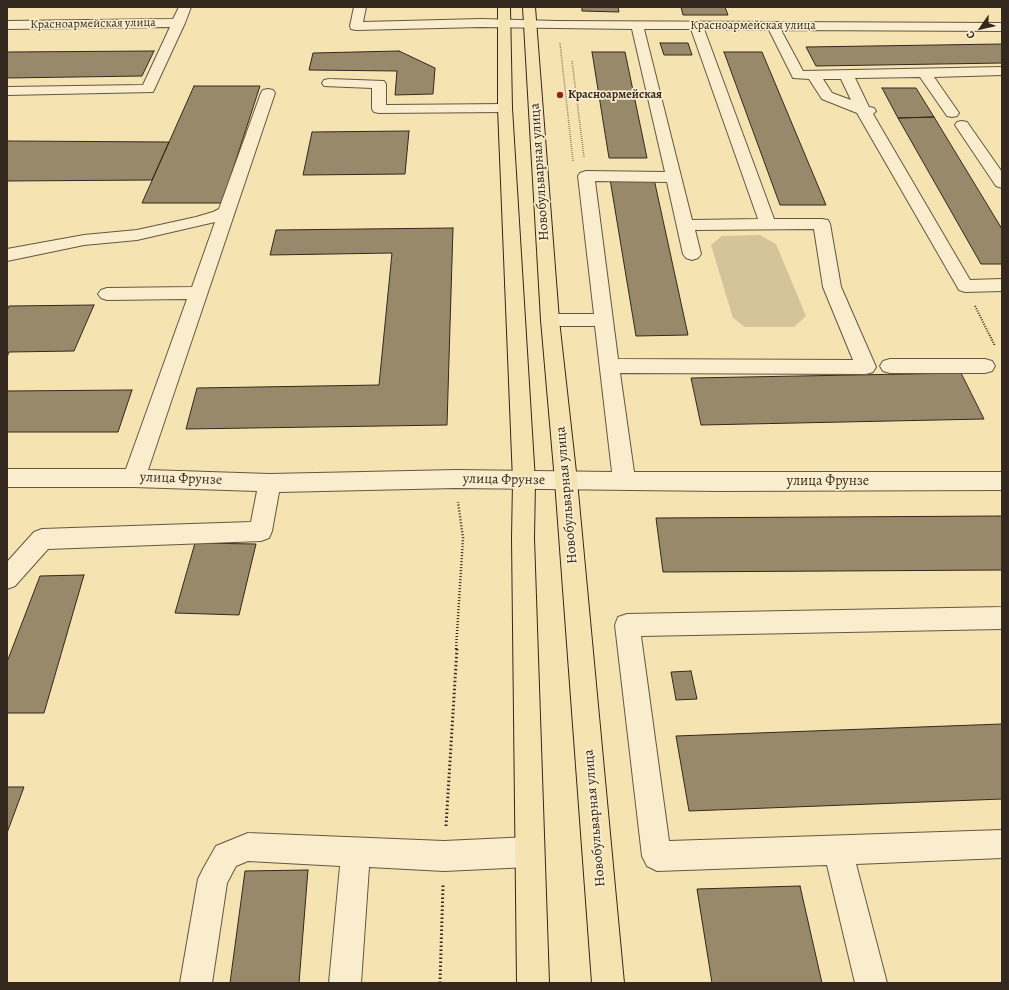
<!DOCTYPE html>
<meta charset="utf-8">
<style>
body{margin:0}
#map{position:relative;width:1009px;height:990px;overflow:hidden;background:#f6e3b2;font-family:Alegreya,serif}
canvas{display:block}
.frame{position:absolute;inset:0;border:8px solid #34281e;pointer-events:none}
.north{position:absolute;left:961px;top:8px;width:40px;height:40px;-webkit-text-stroke:3px #f9edcd;paint-order:stroke;rotate:236deg;font-size:11px;font-weight:700;line-height:16px;text-align:center;color:#34281e}
.north::after{content:'';display:block;margin:auto;width:14px;height:18px;background:#34281e;clip-path:polygon(50% 0,100% 100%,50% 72%,0 100%)}
</style>
<div id="map">
<canvas width="1009" height="990"></canvas>
<div class="frame"></div>
<div class="north">С</div>
</div>
<script>
const ctx = document.querySelector('canvas').getContext('2d');
ctx.lineJoin = 'round';
function fill(path, color) {
  ctx.fillStyle = color;
  ctx.fill(path, 'evenodd');
}
function poly(rows) {
  const path = new Path2D();
  for (const r of rows) {
    path.moveTo(r[0], r[1]);
    for (let i = 2; i < r.length; i += 2) path.lineTo(r[i], r[i + 1]);
  }
  return path;
}
function strokePath(path, color, width, dash) {
  ctx.strokeStyle = color;
  ctx.lineWidth = width;
  ctx.lineCap = dash ? 'butt' : 'round';
  ctx.setLineDash(dash || []);
  ctx.stroke(path);
}
function drawText(font, color, halo, rows, align = 'center') {
  ctx.font = font + ' Alegreya,serif';
  ctx.lineWidth = 3.5;
  ctx.setLineDash([]);
  ctx.textBaseline = 'middle';
  ctx.strokeStyle = halo;
  ctx.fillStyle = color;
  for (const [text, x, y, turn = 0] of rows) {
    ctx.save();
    ctx.translate(x, y);
    ctx.rotate((+turn || 0) * Math.PI / 180);
    ctx.textAlign = isNaN(turn) ? turn : align;
    if (halo) ctx.strokeText(text, 0, 0);
    ctx.fillText(text, 0, 0);
    ctx.restore();
  }
}
const green = poly([
 [760,235,776,244,806,316,794,327,745,327,733,318,711,245,722,236]
]);
const building = poly([
 [582,7,618,7,619,12,582,11,582,7],
 [681,7,725,7,728,15,683,15,681,7],
 [660,43,688,43,692,55,664,55,660,43],
 [1002,44,1002,63,816,66,806,47,1002,44],
 [154,51,142,76,7,78,7,52,154,51],
 [399,51,435,68,433,94,395,95,397,71,309,70,313,53,399,51],
 [592,52,625,52,647,158,609,158,592,52],
 [724,52,762,52,826,205,780,205,724,52],
 [194,86,260,86,222,203,142,203,194,86],
 [882,88,916,88,934,117,898,118,882,88],
 [934,117,1002,229,1002,264,981,264,898,118,934,117],
 [409,131,405,174,303,175,312,132,409,131],
 [7,141,169,142,152,180,7,181,7,141],
 [610,179,654,179,688,335,636,336,610,179],
 [453,228,447,425,186,429,197,388,379,385,392,253,270,255,276,230,453,228],
 [94,305,74,351,9,352,7,357,7,310,9,306,94,305],
 [961,373,984,419,701,425,691,378,961,373],
 [132,390,118,432,7,432,7,391,132,390],
 [1002,516,1002,570,663,572,656,518,1002,516],
 [195,543,256,544,239,615,175,613,195,543],
 [84,575,44,713,7,713,7,662,40,576,84,575],
 [691,671,697,699,676,700,671,672,691,671],
 [1002,724,1002,799,689,811,676,736,1002,724],
 [7,787,24,787,7,833,7,787],
 [308,870,299,983,230,983,245,871,308,870],
 [800,886,822,983,712,983,697,889,800,886]
]);
const pathFar3 = poly([
 [560,43,573,161],
 [572,61,584,157]
]);
const pathFar2 = poly([
 [975,306,995,346]
]);
const pathFar1 = poly([
 [456,649,463,538,458,502]
]);
const path = poly([
 [446,826,457,648],
 [440,983,443,885]
]);
const minor = poly([
 [179,7,191,7,185,23,153,92,7,95,7,87,143,85,170,27,7,29,7,21,173,19,179,7],
 [354,7,366,7,363,22,481,19,557,21,1002,23,1002,31,781,30,803,71,1002,67,1002,75,934,77,959,113,957,116,952,117,947,116,920,77,855,78,869,107,874,108,876,111,873,114,970,280,1002,279,1002,291,965,292,959,290,857,113,822,99,809,79,793,78,769,30,704,29,774,219,822,219,828,220,830,224,841,287,876,367,873,372,866,374,620,373,634,472,1002,472,1002,490,720,491,456,488,279,492,272,531,269,538,261,541,48,549,15,586,7,589,7,562,34,532,42,529,251,522,257,491,134,487,7,487,7,469,126,469,187,299,107,300,101,298,98,294,101,290,107,288,192,287,215,222,137,240,84,245,7,261,7,249,84,235,137,230,196,217,213,212,219,209,261,93,263,90,268,89,273,90,275,93,148,470,270,474,456,470,612,472,595,326,550,326,543,325,541,320,543,315,550,314,594,314,578,176,580,173,586,171,665,172,632,29,481,27,356,30,351,29,350,26,354,7],
 [644,29,691,29,758,219,692,220,644,29],
 [823,79,841,79,851,100,832,93,823,79],
 [595,181,667,182,683,254,686,258,692,260,698,258,701,254,695,230,814,229,823,287,853,360,618,359,595,181],
 [329,79,384,81,386,84,386,105,505,104,510,105,512,108,510,111,505,112,379,113,374,112,372,109,372,88,324,86,322,83,324,80,329,79],
 [962,121,967,122,1002,172,1002,188,996,186,955,125,957,122,962,121],
 [890,359,985,359,992,361,995,366,992,371,985,373,890,373,883,371,880,366,883,361,890,359],
 [1002,607,1001,629,641,636,669,841,1002,830,1002,858,856,864,887,983,855,983,827,865,657,871,647,866,642,856,615,625,618,617,627,614,1002,607],
 [248,833,444,841,529,837,539,842,544,852,539,862,529,867,444,871,369,867,361,983,329,983,340,866,248,861,236,866,227,883,212,983,180,983,198,879,203,869,216,846,248,833]
]);
const major = poly([
 [498,7,510,7,512,108,535,481,534,538,549,983,517,983,512,538,513,481,498,108,498,7],
 [523,7,535,7,559,320,577,481,624,983,592,983,555,481,541,320,523,7]
]);
const markers = [
 [560,95,4,"#8f2418"]
];
const farStreetnames = [
 ["Красноармейская улица",93,24,-1],
 ["Красноармейская улица",753,26]
];
const farPoinames = [
 ["Красноармейская",568,95]
];
const streetNames = [
 ["Новобульварная улица",540,172,-94],
 ["улица Фрунзе",181,479,2],
 ["улица Фрунзе",504,480,1],
 ["улица Фрунзе",828,482],
 ["Новобульварная улица",567,495,-95],
 ["Новобульварная улица",595,818,-95]
];
fill(green, '#d5c399');
fill(building, '#99896b');
strokePath(building, '#34281e', 1);
strokePath(minor, '#645743', 2);
strokePath(major, '#34281e', 2);
strokePath(pathFar3, '#34281e', 1.5, [0.5, 1.5]);
strokePath(pathFar2, '#34281e', 2, [1, 1.5]);
strokePath(pathFar1, '#34281e', 2.5, [1, 2]);
strokePath(path, '#34281e', 3, [1.5, 2.5]);
fill(minor, '#f9edcd');
fill(major, '#f6e3b2');
for (const [x, y, r, color] of markers) {
  const dot = new Path2D();
  dot.arc(x, y, r, 0, 2 * Math.PI);
  ctx.fillStyle = color;
  ctx.fill(dot);
  strokePath(dot, '#f9edcd', 1.5);
}
drawText('12px', '#34281e', '#f9edcd', farStreetnames);
drawText('bold 12px', '#34281e', '#f9edcd', farPoinames, 'left');
drawText('14px', '#34281e', '#f9edcd', streetNames);
</script>
